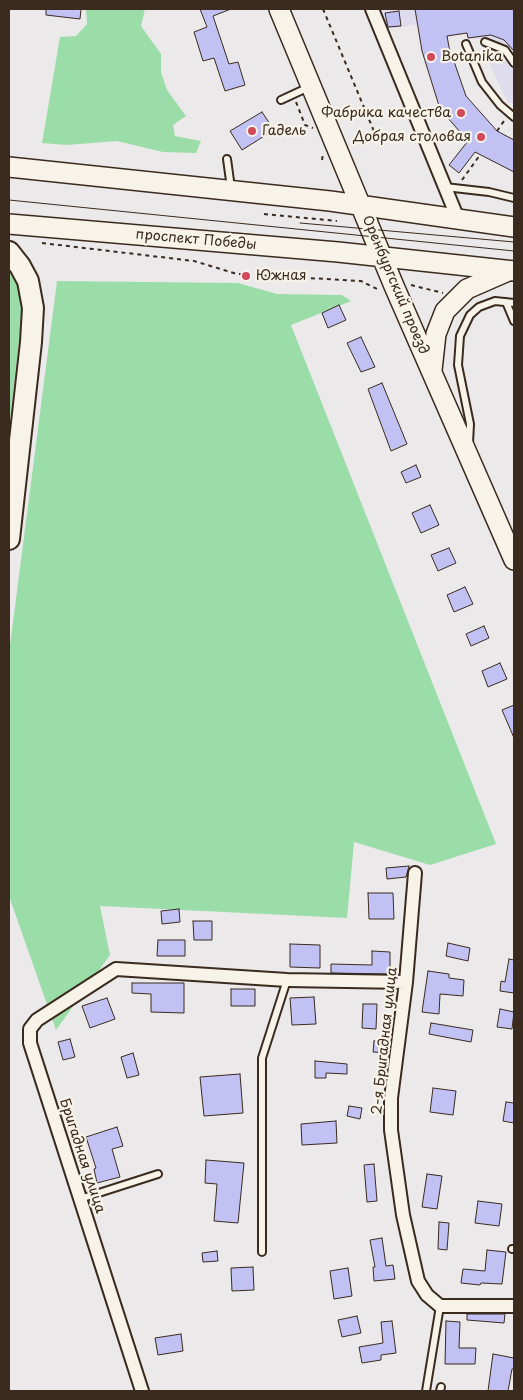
<!DOCTYPE html>
<meta charset="utf-8">
<style>
body{margin:0}
#map{position:relative;width:523px;height:1400px;overflow:hidden;background:#ece9ea;font-family:"Playpen Sans",sans-serif}
canvas{display:block}
.frame{position:absolute;inset:0;border:10px solid #3b2a1e;pointer-events:none}
</style>
<div id="map">
<canvas width="523" height="1400"></canvas>
<div class="frame"></div>
</div>
<script>
const ctx = document.querySelector('canvas').getContext('2d');
ctx.lineJoin = 'round';
function fill(path, color) {
  ctx.fillStyle = color;
  ctx.fill(path, 'evenodd');
}
function poly(rows) {
  const path = new Path2D();
  for (const r of rows) {
    path.moveTo(r[0], r[1]);
    for (let i = 2; i < r.length; i += 2) path.lineTo(r[i], r[i + 1]);
  }
  return path;
}
function strokePath(path, color, width, dash) {
  ctx.strokeStyle = color;
  ctx.lineWidth = width;
  ctx.lineCap = dash ? 'butt' : 'round';
  ctx.setLineDash(dash || []);
  ctx.stroke(path);
}
function drawText(font, color, halo, rows, align = 'center') {
  ctx.font = font + ' "Playpen Sans",sans-serif';
  ctx.lineWidth = 4.5;
  ctx.setLineDash([]);
  ctx.textBaseline = 'middle';
  ctx.strokeStyle = halo;
  ctx.fillStyle = color;
  for (const [text, x, y, turn = 0] of rows) {
    ctx.save();
    ctx.translate(x, y);
    ctx.rotate((+turn || 0) * Math.PI / 180);
    ctx.textAlign = isNaN(turn) ? turn : align;
    if (halo) ctx.strokeText(text, 0, 0);
    ctx.fillText(text, 0, 0);
    ctx.restore();
  }
}
const built = poly([
 [377,9,415,9,418,24,385,30],
 [469,9,514,9,514,102,508,103,485,55,481,39,468,39,467,33,472,25]
]);
const green = poly([
 [86,9,145,9,141,26,161,54,161,72,167,90,186,116,173,125,175,136,201,141,196,153,163,152,117,141,67,145,42,143,60,37,76,36,87,24],
 [9,267,14,273,20,294,22,314,9,428],
 [57,281,238,283,277,294,342,295,351,301,291,325,496,844,430,865,354,842,347,918,100,906,110,955,56,1030,9,896,9,653]
]);
const building = poly([
 [46,9,81,9,80,19,46,15,46,9],
 [200,9,231,9,213,16,229,64,238,62,245,85,225,91,214,58,203,61,194,32,207,27,200,9],
 [415,9,514,9,514,51,504,40,491,35,468,38,467,33,447,36,449,47,466,96,497,131,514,140,514,172,475,152,459,173,449,165,468,141,440,109,422,51,415,9],
 [399,11,401,26,388,27,385,13,399,11],
 [262,112,274,130,242,150,230,131,262,112],
 [339,305,346,320,328,328,322,313,339,305],
 [361,337,375,367,361,372,347,343,361,337],
 [382,383,407,444,391,451,368,389,382,383],
 [416,465,421,477,406,483,401,472,416,465],
 [430,505,439,525,421,533,412,513,430,505],
 [449,548,456,563,438,571,431,555,449,548],
 [465,587,473,604,454,612,447,595,465,587],
 [484,626,489,638,471,646,466,634,484,626],
 [500,663,507,679,488,687,482,671,500,663],
 [514,705,514,738,502,710,514,705],
 [409,866,406,877,387,879,386,868,409,866],
 [368,893,393,893,394,919,369,919,368,893],
 [179,909,180,922,162,924,161,911,179,909],
 [193,921,212,921,212,940,194,940,193,921],
 [158,940,185,940,185,956,157,956,158,940],
 [448,943,470,948,468,961,446,956,448,943],
 [290,944,320,945,320,968,290,967,290,944],
 [372,951,390,952,390,974,331,973,331,964,372,965,372,951],
 [509,959,514,960,514,993,500,991,501,981,505,982,509,959],
 [428,971,449,974,449,978,464,980,463,996,440,994,439,1014,422,1012,428,971],
 [132,983,184,983,184,1013,151,1012,151,994,132,993,132,983],
 [231,989,255,989,255,1006,231,1006,231,989],
 [314,997,316,1024,292,1025,290,998,314,997],
 [107,998,115,1019,90,1028,82,1006,107,998],
 [363,1004,377,1004,376,1029,362,1028,363,1004],
 [500,1009,514,1012,512,1029,497,1027,500,1009],
 [431,1023,473,1030,471,1042,429,1034,431,1023],
 [70,1039,75,1057,63,1060,58,1042,70,1039],
 [374,1041,390,1041,389,1053,373,1052,374,1041],
 [133,1053,139,1075,127,1078,121,1057,133,1053],
 [315,1061,347,1064,347,1074,326,1073,326,1078,315,1078,315,1061],
 [240,1074,243,1113,204,1116,200,1077,240,1074],
 [433,1088,456,1091,453,1115,430,1112,433,1088],
 [506,1102,514,1103,514,1123,503,1121,506,1102],
 [349,1106,362,1108,360,1119,347,1116,349,1106],
 [336,1121,337,1143,302,1145,301,1124,336,1121],
 [117,1127,123,1146,112,1149,120,1177,97,1183,94,1169,96,1168,86,1137,117,1127],
 [206,1160,244,1163,238,1223,214,1221,217,1184,205,1183,206,1160],
 [374,1164,377,1201,367,1202,364,1165,374,1164],
 [427,1174,442,1176,437,1209,422,1207,427,1174],
 [478,1201,502,1204,499,1226,475,1223,478,1201],
 [439,1222,449,1223,447,1250,438,1249,439,1222],
 [382,1238,386,1266,393,1265,395,1279,374,1281,373,1267,375,1267,370,1240,382,1238],
 [487,1250,506,1252,502,1284,481,1283,480,1285,461,1283,463,1269,485,1271,487,1250],
 [217,1251,218,1261,203,1262,202,1253,217,1251],
 [253,1267,254,1290,232,1291,231,1268,253,1267],
 [348,1268,352,1296,334,1299,330,1271,348,1268],
 [467,1314,505,1314,504,1323,467,1320,467,1314],
 [357,1316,361,1333,342,1337,338,1320,357,1316],
 [392,1321,396,1353,381,1355,381,1360,362,1363,359,1347,383,1343,381,1322,392,1321],
 [446,1321,460,1322,459,1348,476,1348,475,1364,445,1364,446,1321],
 [181,1334,183,1351,158,1355,155,1338,181,1334],
 [493,1354,514,1358,514,1369,512,1369,508,1391,488,1391,493,1354]
]);
const path = poly([
 [323,9,378,141],
 [296,102,305,125,313,128],
 [497,131,504,121],
 [322,160,323,154],
 [462,180,480,155],
 [264,214,337,221],
 [42,243,194,261,237,274,361,281,379,290],
 [411,285,443,293]
]);
const lane = poly([
 [485,42,505,50,514,63],
 [466,44,482,82,500,105,514,117],
 [281,100,309,87],
 [227,159,231,188],
 [445,187,489,192,514,198],
 [506,302,514,321],
 [469,443,470,424,458,365,460,336,470,315,479,307,495,301,514,303],
 [80,1199,158,1174],
 [512,1249,514,1249],
 [262,1252,262,1058,287,980],
 [426,1391,440,1306],
 [440,1391,441,1387]
]);
const street = poly([
 [372,9,458,219],
 [415,873,406,982,391,1098,391,1130,403,1215,418,1281,427,1295,440,1306,514,1306],
 [142,1391,30,1043,30,1029,37,1020,116,969,287,980,406,982]
]);
const secondary = poly([
 [279,9,394,286,514,560],
 [9,167,330,201,514,227],
 [9,224,338,252,514,271],
 [432,370,436,334,445,311,467,289,506,272]
]);
const primary = poly([
 [9,252,20,266,28,281,33,308,31,342,9,539]
]);
const tram = poly([
 [9,200,514,251],
 [300,223,514,242]
]);
const markers = [
 [431,57,5,"#d1495b"],
 [461,113,5,"#d1495b"],
 [252,131,5,"#d1495b"],
 [481,137,5,"#d1495b"],
 [246,276,5,"#d1495b"]
];
const poiNames = [
 ["Botanika",441,57],
 ["Фабрика качества",451,113,"right"],
 ["Гадель",262,131],
 ["Добрая столовая",471,137,"right"],
 ["Южная",256,276]
];
const streetNames = [
 ["проспект Победы",196,240,5],
 ["Оренбургский проезд",395,285,67],
 ["2-я Бригадная улица",385,1041,-84],
 ["Бригадная улица",82,1156,72]
];
fill(built, '#dfdded');
fill(green, '#9bdda8');
fill(building, '#c1c1f3');
strokePath(building, '#3b2a1e', 1);
strokePath(lane, '#3b2a1e', 10);
strokePath(street, '#3b2a1e', 16);
strokePath(secondary, '#3b2a1e', 22);
strokePath(primary, '#3b2a1e', 24);
strokePath(path, '#3b2a1e', 2, [4, 4]);
strokePath(lane, '#f7f3e8', 6);
strokePath(street, '#f7f3e8', 12);
strokePath(secondary, '#f7f3e8', 19);
strokePath(primary, '#f7f3e8', 20);
strokePath(tram, '#3b2a1e', 1);
for (const [x, y, r, color] of markers) {
  const dot = new Path2D();
  dot.arc(x, y, r, 0, 2 * Math.PI);
  ctx.fillStyle = color;
  ctx.fill(dot);
  strokePath(dot, '#f7f3e8', 2);
}
drawText('14px', '#3b2a1e', '#f7f3e8', poiNames, 'left');
drawText('14px', '#3b2a1e', '#f7f3e8', streetNames);
</script>
